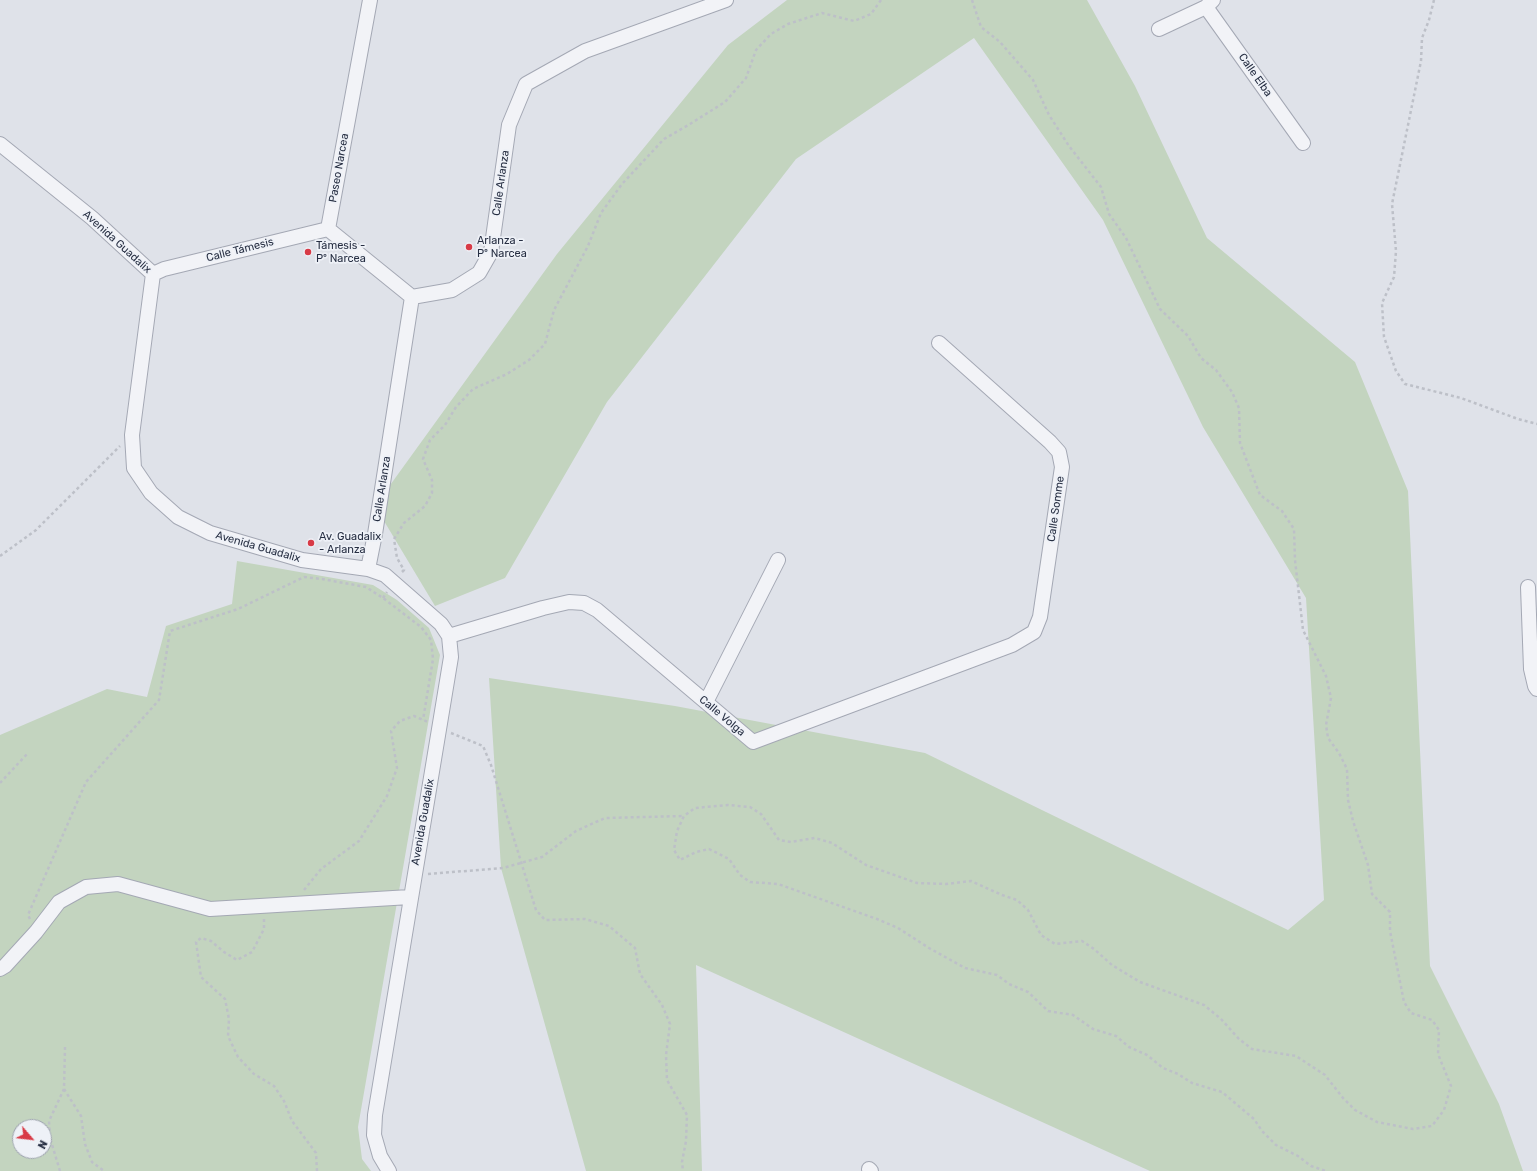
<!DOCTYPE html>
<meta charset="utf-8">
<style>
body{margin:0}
#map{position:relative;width:1537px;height:1171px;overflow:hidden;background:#dfe2e9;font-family:Rubik,sans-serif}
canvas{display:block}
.north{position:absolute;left:12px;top:1119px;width:40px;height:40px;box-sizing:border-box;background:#eef1f7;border:1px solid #9ea3af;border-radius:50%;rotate:118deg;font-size:11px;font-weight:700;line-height:16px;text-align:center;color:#262e42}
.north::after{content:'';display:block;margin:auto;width:14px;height:18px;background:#d83a46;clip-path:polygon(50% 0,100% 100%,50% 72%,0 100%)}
</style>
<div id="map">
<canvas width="1537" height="1171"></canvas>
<div class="north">N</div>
</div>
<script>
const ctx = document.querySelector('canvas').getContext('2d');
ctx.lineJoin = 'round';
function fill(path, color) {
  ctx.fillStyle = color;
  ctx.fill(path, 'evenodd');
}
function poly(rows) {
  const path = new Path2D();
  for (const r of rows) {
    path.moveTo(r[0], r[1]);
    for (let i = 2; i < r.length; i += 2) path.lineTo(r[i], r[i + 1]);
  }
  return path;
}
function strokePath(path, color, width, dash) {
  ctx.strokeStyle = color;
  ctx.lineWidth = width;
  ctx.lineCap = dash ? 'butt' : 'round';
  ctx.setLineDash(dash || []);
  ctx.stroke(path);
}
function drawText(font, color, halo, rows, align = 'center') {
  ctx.font = font + ' Rubik,sans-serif';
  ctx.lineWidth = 3.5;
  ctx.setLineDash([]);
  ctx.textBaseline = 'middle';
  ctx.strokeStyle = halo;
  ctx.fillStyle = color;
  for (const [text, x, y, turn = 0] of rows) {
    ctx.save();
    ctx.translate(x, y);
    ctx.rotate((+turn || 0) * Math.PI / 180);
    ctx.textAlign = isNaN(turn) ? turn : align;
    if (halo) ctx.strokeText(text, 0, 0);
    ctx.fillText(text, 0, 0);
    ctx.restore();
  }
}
const green = poly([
 [787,0,1087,0,1135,86,1207,238,1355,362,1408,491,1430,966,1499,1104,1523,1171,1150,1171,696,965,702,1171,586,1171,501,868,489,678,675,706,925,753,1288,930,1324,900,1306,598,1203,427,1103,220,974,38,796,159,607,402,505,578,435,606,375,506,557,254,728,45],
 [237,561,373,585,397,600,429,628,440,655,358,1127,362,1159,371,1171,0,1171,0,735,107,689,147,697,166,626,232,604],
 [20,1127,44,1127,44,1151,20,1151]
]);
const path = poly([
 [972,0,981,27,1000,42,1033,80,1049,115,1069,146,1101,187,1109,214,1126,238,1160,309,1188,336,1201,358,1216,370,1232,392,1239,408,1240,443,1260,495,1282,511,1294,529,1295,560,1303,630,1326,676,1331,698,1326,725,1328,738,1339,753,1347,769,1348,800,1353,821,1368,865,1372,894,1390,912,1390,931,1404,1002,1411,1013,1432,1020,1439,1030,1438,1054,1451,1086,1444,1110,1432,1126,1413,1129,1377,1122,1355,1110,1343,1098,1325,1075,1296,1056,1252,1049,1239,1039,1221,1019,1204,1005,1140,982,1112,965,1094,949,1082,941,1055,944,1041,935,1028,910,1017,900,1002,895,971,881,946,884,917,883,866,865,832,843,815,838,791,842,779,840,761,814,750,807,728,805,695,808,684,816,677,831,674,850,680,860,696,852,709,849,729,859,740,875,750,882,778,884,877,919,898,928,929,948,965,968,997,975,1009,984,1028,992,1048,1011,1073,1015,1093,1029,1116,1036,1129,1047,1147,1055,1163,1068,1178,1074,1192,1083,1222,1092,1254,1119,1262,1131,1276,1145,1298,1156,1311,1166,1326,1171],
 [1434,0,1429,20,1422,38,1421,61,1392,204,1396,251,1394,277,1382,303,1384,337,1396,371,1405,384,1461,398,1518,419,1537,424],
 [0,556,36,530,120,446],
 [402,572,404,570,397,558,394,539,404,523,425,506,432,493,432,480,423,459,430,440,445,425,456,407,473,389,507,374,529,360,545,344,554,310,588,246,601,213,622,184,664,139,690,124,725,102,746,78,756,50,771,34,788,24,822,13,854,21,871,14,881,0],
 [383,598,387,592],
 [451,733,483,746,491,765,536,910,545,920,585,919,609,926,635,948,640,974,662,1005,670,1024,666,1055,667,1080,687,1115,686,1141,682,1162,683,1171],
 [0,783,28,753],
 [428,874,503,868,542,857,576,831,605,818,684,816],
 [304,890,321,869,359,841,387,796,397,768,391,731,400,721,414,716,428,722],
 [30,919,28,915,86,782,159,700,170,631,238,609,304,577,322,579,366,587,383,598,421,627,431,640,433,659,423,720],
 [264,919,264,929,252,952,237,960,224,952,211,941,201,938,196,942,201,977,225,999,229,1019,228,1036,238,1057,254,1074,274,1086,284,1101,292,1121,316,1153,317,1171],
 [64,1089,81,1116,85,1144,92,1162,104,1171],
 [60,1171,50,1138,49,1121,64,1089,65,1047]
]);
const minor = poly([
 [1206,7,1303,143],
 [1159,29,1206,7,1213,0],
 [0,144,92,218,153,274],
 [328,229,370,0],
 [328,229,412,297],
 [153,274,132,435,134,468,151,493,178,517,210,533,302,560,368,569,385,575,441,624,449,636,451,657,375,1115,374,1135,380,1156,389,1171],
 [153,274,164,269,328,229],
 [412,297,452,290,479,273,491,252,509,125,526,84,585,51,726,0],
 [368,569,375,534,412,297],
 [1528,587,1531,669,1535,686,1537,689],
 [449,636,543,608,569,602,584,603,597,610,753,742,1012,645,1034,632,1040,617,1062,467,1059,452,1050,442,939,343],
 [706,702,778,560],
 [0,969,5,966,36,932,59,902,86,887,118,884,210,909,410,897],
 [869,1169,871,1171]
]);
const markers = [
 [469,247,4,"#d83a46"],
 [308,252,4,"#d83a46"],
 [311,543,4,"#d83a46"]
];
const streetNames = [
 ["Calle Elba",1255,75,55],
 ["Paseo Narcea",339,168,-80],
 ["Calle Arlanza",501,183,-82],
 ["Avenida Guadalix",117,242,42],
 ["Calle Támesis",240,250,-14],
 ["Calle Arlanza",382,489,-81],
 ["Calle Somme",1056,509,-82],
 ["Avenida Guadalix",258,547,16],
 ["Calle Volga",722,716,40],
 ["Avenida Guadalix",423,822,-80]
];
const poiNames = [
 ["Arlanza -",477,241],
 ["Pº Narcea",477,254],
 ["Támesis -",316,246],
 ["Pº Narcea",316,259],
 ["Av. Guadalix",319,537],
 ["- Arlanza",319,550]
];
fill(green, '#c3d4bf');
strokePath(minor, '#a4a8b4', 16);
strokePath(path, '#bdc0c8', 2.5, [3, 3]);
strokePath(minor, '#f2f3f7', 14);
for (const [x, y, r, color] of markers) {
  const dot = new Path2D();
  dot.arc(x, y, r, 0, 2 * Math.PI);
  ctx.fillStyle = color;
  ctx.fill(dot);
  strokePath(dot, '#eef1f7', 1.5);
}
drawText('11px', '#262e42', '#eef1f7', streetNames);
drawText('11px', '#262e42', '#eef1f7', poiNames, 'left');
</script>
